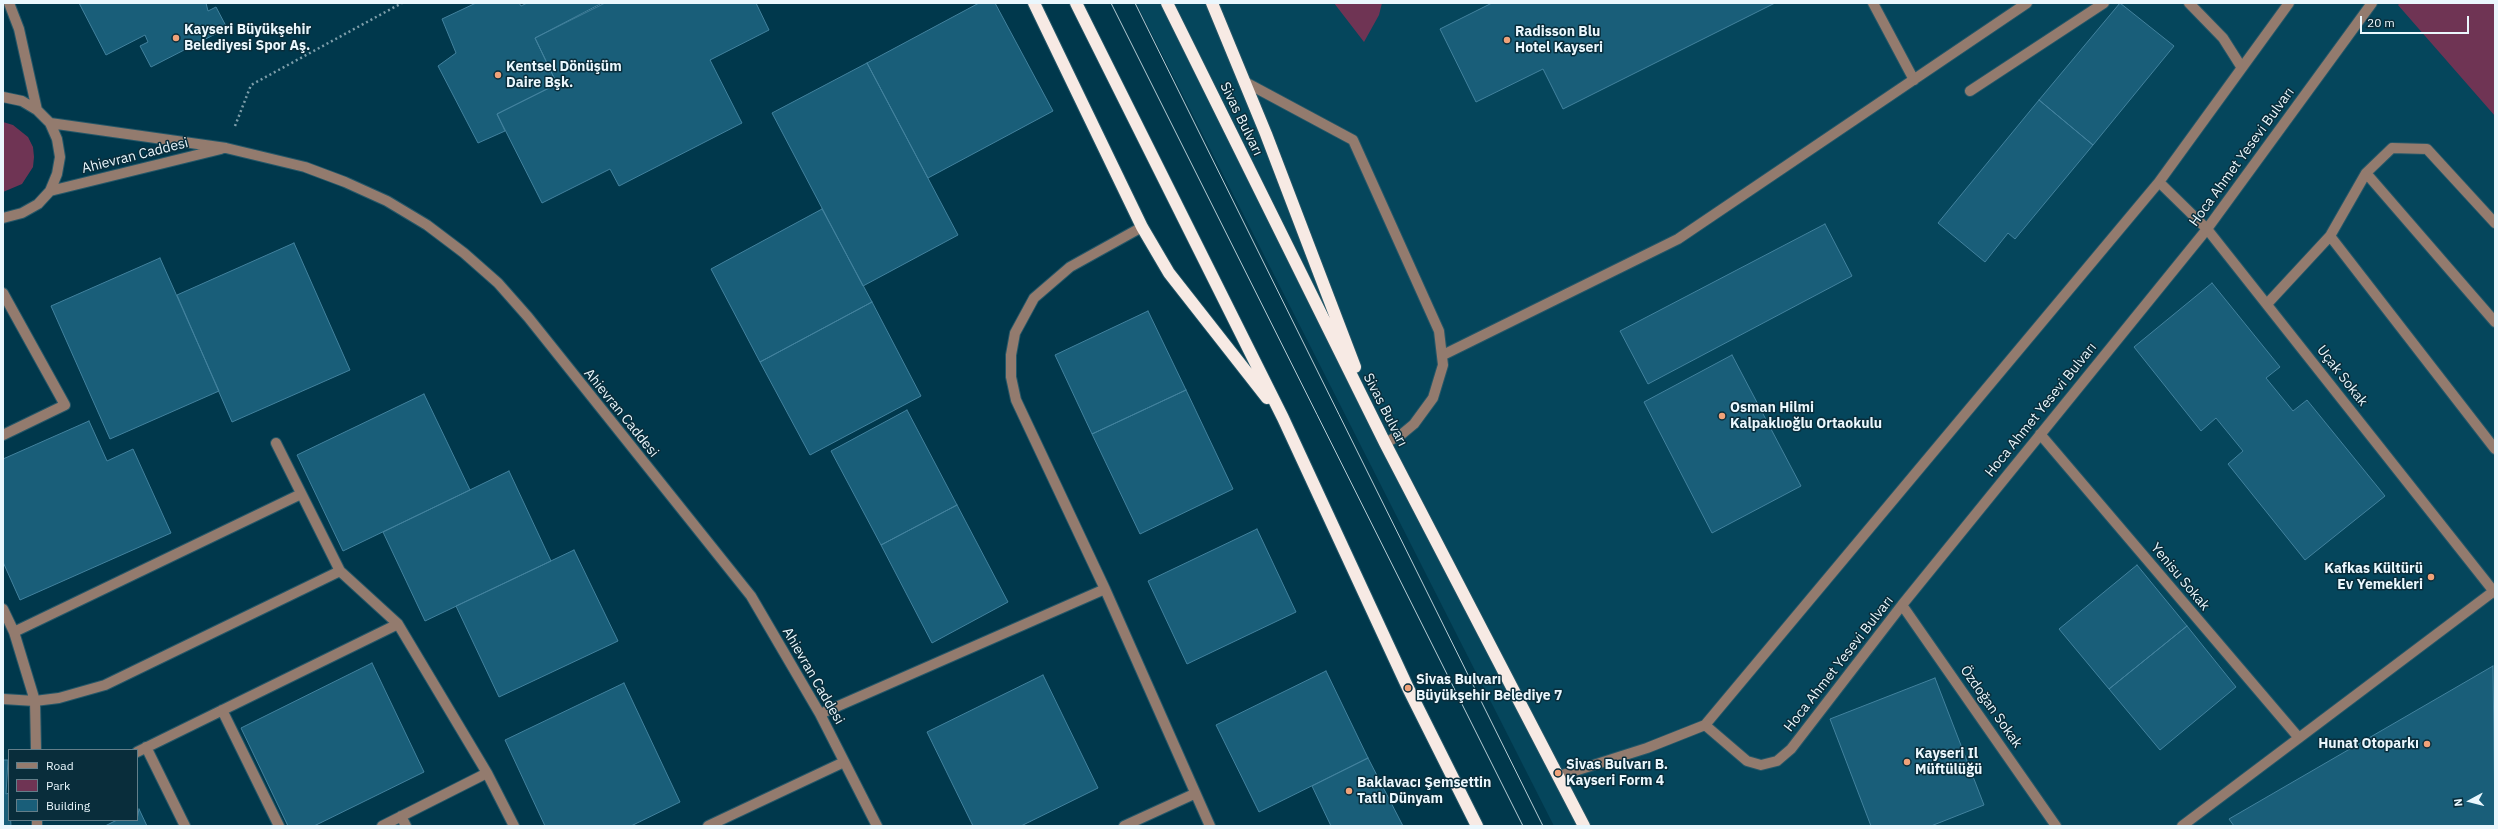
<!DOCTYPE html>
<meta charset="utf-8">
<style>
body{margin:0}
#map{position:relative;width:2498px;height:829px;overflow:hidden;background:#00384c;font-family:"IBM Plex Sans",sans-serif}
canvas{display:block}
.frame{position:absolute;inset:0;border:4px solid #eaf7fd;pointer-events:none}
.legend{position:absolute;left:8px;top:749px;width:130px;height:72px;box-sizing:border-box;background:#092d3b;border:1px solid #637e89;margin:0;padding:5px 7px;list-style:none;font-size:12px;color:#eaf7fd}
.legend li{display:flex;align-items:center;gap:8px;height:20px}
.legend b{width:20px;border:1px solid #637e89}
.north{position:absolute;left:2450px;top:781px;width:40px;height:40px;-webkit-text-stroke:3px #092d3b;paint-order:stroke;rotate:263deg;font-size:11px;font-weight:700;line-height:16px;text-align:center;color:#eaf7fd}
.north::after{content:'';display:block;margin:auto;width:14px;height:18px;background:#eaf7fd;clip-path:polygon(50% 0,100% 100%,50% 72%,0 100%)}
.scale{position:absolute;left:2360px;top:16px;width:109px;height:18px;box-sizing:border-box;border:2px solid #eaf7fd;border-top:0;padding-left:5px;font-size:12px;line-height:14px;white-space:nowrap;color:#eaf7fd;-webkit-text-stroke:3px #092d3b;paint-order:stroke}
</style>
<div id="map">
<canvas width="2498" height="829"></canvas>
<div class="frame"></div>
<ul class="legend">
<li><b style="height:5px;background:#937b6e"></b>Road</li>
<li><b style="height:11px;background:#6f3454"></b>Park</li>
<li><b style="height:11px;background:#195e79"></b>Building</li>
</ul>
<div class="north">N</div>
<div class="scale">20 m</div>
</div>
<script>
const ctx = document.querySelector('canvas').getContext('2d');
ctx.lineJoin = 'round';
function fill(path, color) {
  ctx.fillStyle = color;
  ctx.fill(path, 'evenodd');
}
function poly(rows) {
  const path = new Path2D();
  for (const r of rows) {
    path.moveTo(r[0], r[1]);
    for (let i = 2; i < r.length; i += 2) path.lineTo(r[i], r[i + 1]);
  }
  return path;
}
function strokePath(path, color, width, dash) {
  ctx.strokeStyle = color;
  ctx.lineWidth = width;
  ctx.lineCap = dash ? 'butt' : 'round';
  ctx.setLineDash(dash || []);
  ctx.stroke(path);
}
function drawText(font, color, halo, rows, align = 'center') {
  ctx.font = font + ' "IBM Plex Sans",sans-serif';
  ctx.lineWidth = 3;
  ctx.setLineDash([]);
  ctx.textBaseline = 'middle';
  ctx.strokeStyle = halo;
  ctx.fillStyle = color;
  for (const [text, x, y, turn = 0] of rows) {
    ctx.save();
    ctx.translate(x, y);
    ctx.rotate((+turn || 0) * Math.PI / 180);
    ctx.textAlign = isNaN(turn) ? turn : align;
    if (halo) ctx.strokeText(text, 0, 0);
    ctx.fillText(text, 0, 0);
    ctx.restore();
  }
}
const built = poly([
 [1136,3,2495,3,2495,826,1554,826]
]);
const green = poly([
 [1334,3,1382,3,1379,15,1364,42],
 [2400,3,2495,3,2495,116,2398,5],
 [3,122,13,125,28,137,33,147,34,157,33,167,22,184,3,192]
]);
const building = poly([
 [79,3,206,3,208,11,216,7,227,28,151,67,140,46,148,42,145,35,106,55,79,3],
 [476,3,519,3,521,6,527,3,602,3,535,38,557,84,497,114,505,131,478,143,438,66,456,53,442,19,476,3],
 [605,3,756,3,769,30,710,60,742,123,619,186,610,169,542,203,497,114,557,84,535,38,605,3],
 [979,3,995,3,1053,111,928,178,867,63,979,3],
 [1492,3,1775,3,1563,109,1543,69,1476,102,1440,29,1492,3],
 [2120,3,2174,46,2093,145,2039,100,2120,3],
 [867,63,958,235,863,286,772,113,867,63],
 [2039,100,2093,145,2015,239,2008,233,1985,262,1938,223,2039,100],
 [822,209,872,302,760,362,711,269,822,209],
 [1825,224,1852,276,1648,384,1620,331,1825,224],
 [294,243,350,370,232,422,177,295,294,243],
 [160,258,219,391,110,439,51,306,160,258],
 [2212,283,2280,367,2266,378,2293,411,2307,400,2385,496,2305,560,2228,464,2243,451,2216,418,2201,431,2134,347,2212,283],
 [872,302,921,396,810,455,760,362,872,302],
 [1148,311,1186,390,1092,434,1055,355,1148,311],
 [1732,355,1801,486,1712,533,1644,402,1732,355],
 [1186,390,1233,489,1140,534,1092,434,1186,390],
 [424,394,470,490,343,551,297,455,424,394],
 [907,410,957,505,881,545,831,451,907,410],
 [89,421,107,461,133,449,171,533,20,600,3,562,3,459,89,421],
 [509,471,551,561,425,621,383,532,509,471],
 [957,505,1008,602,932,643,881,545,957,505],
 [1257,529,1296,612,1187,664,1148,581,1257,529],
 [574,550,618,641,499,697,456,606,574,550],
 [2137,565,2187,626,2109,689,2059,629,2137,565],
 [2187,626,2236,687,2160,750,2109,689,2187,626],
 [372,663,424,772,314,826,288,826,241,728,372,663],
 [2493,666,2495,826,2234,826,2229,819,2493,666],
 [1326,671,1368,758,1259,812,1216,725,1326,671],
 [1043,675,1098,788,1021,826,973,826,927,732,1043,675],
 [1935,678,1984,805,1931,826,1871,826,1830,719,1935,678],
 [624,683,680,802,631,826,545,826,505,740,624,683],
 [1368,758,1403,826,1331,826,1312,786,1368,758],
 [3,760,8,760,6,794,9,793,11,826,3,826,3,760],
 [139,809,147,826,105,826,117,820,137,820,139,809]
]);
const path = poly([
 [235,126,251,85,402,3]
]);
const minor = poly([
 [9,3,19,29,37,110],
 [1873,3,1914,80],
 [2189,3,2223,38,2242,68],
 [1245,82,1353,140,1439,331,1443,365,1433,398,1414,424,1402,434,1385,443],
 [1970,91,2104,3],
 [3,97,22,101,37,110,50,123,57,139,60,157,57,174,50,191,38,204,22,213,3,218],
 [50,123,226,148,305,167,345,182,387,201,427,225,464,253,498,283,528,317,751,596,820,714,877,826],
 [2366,173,2495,322],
 [2159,182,2207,229,2495,593],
 [50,191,221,149],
 [1142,227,1070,267,1034,298,1015,333,1011,355,1011,377,1016,400,1105,589,1210,826],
 [2330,236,2495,449],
 [3,293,65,405,3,435],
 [2267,304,2330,236,2366,173,2392,148,2427,149,2495,223],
 [1443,355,1678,239,2027,3],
 [2040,434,2299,738],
 [276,443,340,571,398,624,487,773,514,826],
 [1902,605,2056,826],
 [3,609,14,632,35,701,36,750],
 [14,632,301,494],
 [3,699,35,701,59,698,105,685,340,571],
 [222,710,279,826],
 [820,714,1105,589],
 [1705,725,1747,761,1761,765,1777,761,1791,749,1902,605,2207,229,2372,3],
 [146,747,185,826],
 [137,752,398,624],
 [1559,776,1647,748,1705,725,2159,182,2289,3],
 [401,816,406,826],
 [37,820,37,826],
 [382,826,487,773],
 [708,826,844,762],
 [1124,826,1194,794],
 [2182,826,2494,591]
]);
const highway = poly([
 [1034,3,1142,227,1169,273,1267,398],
 [1076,3,1283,418,1408,688,1477,826],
 [1167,3,1385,443,1584,826],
 [1212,3,1266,134,1355,367]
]);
const tram = poly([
 [1111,3,1523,826],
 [1135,3,1543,826]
]);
const markers = [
 [176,38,4,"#f0a279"],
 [1507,40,4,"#f0a279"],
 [498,75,4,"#f0a279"],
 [1722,416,4,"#f0a279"],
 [2431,577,4,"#f0a279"],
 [1408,688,4,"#f0a279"],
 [2427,744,4,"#f0a279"],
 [1907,762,4,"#f0a279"],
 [1558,773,4,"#f0a279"],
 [1349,791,4,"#f0a279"]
];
const poiNames = [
 ["Kayseri Büyükşehir",184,30],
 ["Belediyesi Spor Aş.",184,46],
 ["Radisson Blu",1515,32],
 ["Hotel Kayseri",1515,48],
 ["Kentsel Dönüşüm",506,67],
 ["Daire Bşk.",506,83],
 ["Osman Hilmi",1730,408],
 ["Kalpaklıoğlu Ortaokulu",1730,424],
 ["Kafkas Kültürü",2423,569,"right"],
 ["Ev Yemekleri",2423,585,"right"],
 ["Sivas Bulvarı",1416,680],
 ["Büyükşehir Belediye 7",1416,696],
 ["Hunat Otoparkı",2419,744,"right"],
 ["Kayseri Il",1915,754],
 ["Müftülüğü",1915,770],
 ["Sivas Bulvarı B.",1566,765],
 ["Kayseri Form 4",1566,781],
 ["Baklavacı Şemsettin",1357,783],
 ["Tatlı Dünyam",1357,799]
];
const streetNames = [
 ["Sivas Bulvarı",1241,119,64],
 ["Ahievran Caddesi",135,156,-14],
 ["Hoca Ahmet Yesevi Bulvarı",2242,157,-54],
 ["Uçak Sokak",2342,376,52],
 ["Sivas Bulvarı",1385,410,63],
 ["Hoca Ahmet Yesevi Bulvarı",2041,410,-51],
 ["Ahievran Caddesi",621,413,51],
 ["Yenisu Sokak",2180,577,50],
 ["Hoca Ahmet Yesevi Bulvarı",1839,664,-52],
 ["Ahievran Caddesi",813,676,60],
 ["Özdoğan Sokak",1991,707,55]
];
fill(built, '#05465c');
fill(green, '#6f3454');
fill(building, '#195e79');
strokePath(building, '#42829e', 1);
strokePath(minor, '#255768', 12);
strokePath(highway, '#255768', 14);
strokePath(path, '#7d9eaa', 2.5, [2, 3]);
strokePath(minor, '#937b6e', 10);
strokePath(highway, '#f7eae4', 12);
strokePath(tram, '#b5ccd5', 1);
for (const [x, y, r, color] of markers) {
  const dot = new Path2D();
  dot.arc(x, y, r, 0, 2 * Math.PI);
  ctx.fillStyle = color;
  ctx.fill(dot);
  strokePath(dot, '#092d3b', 1.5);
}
drawText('bold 14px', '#eaf7fd', '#092d3b', poiNames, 'left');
drawText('14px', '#eaf7fd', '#092d3b', streetNames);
</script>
